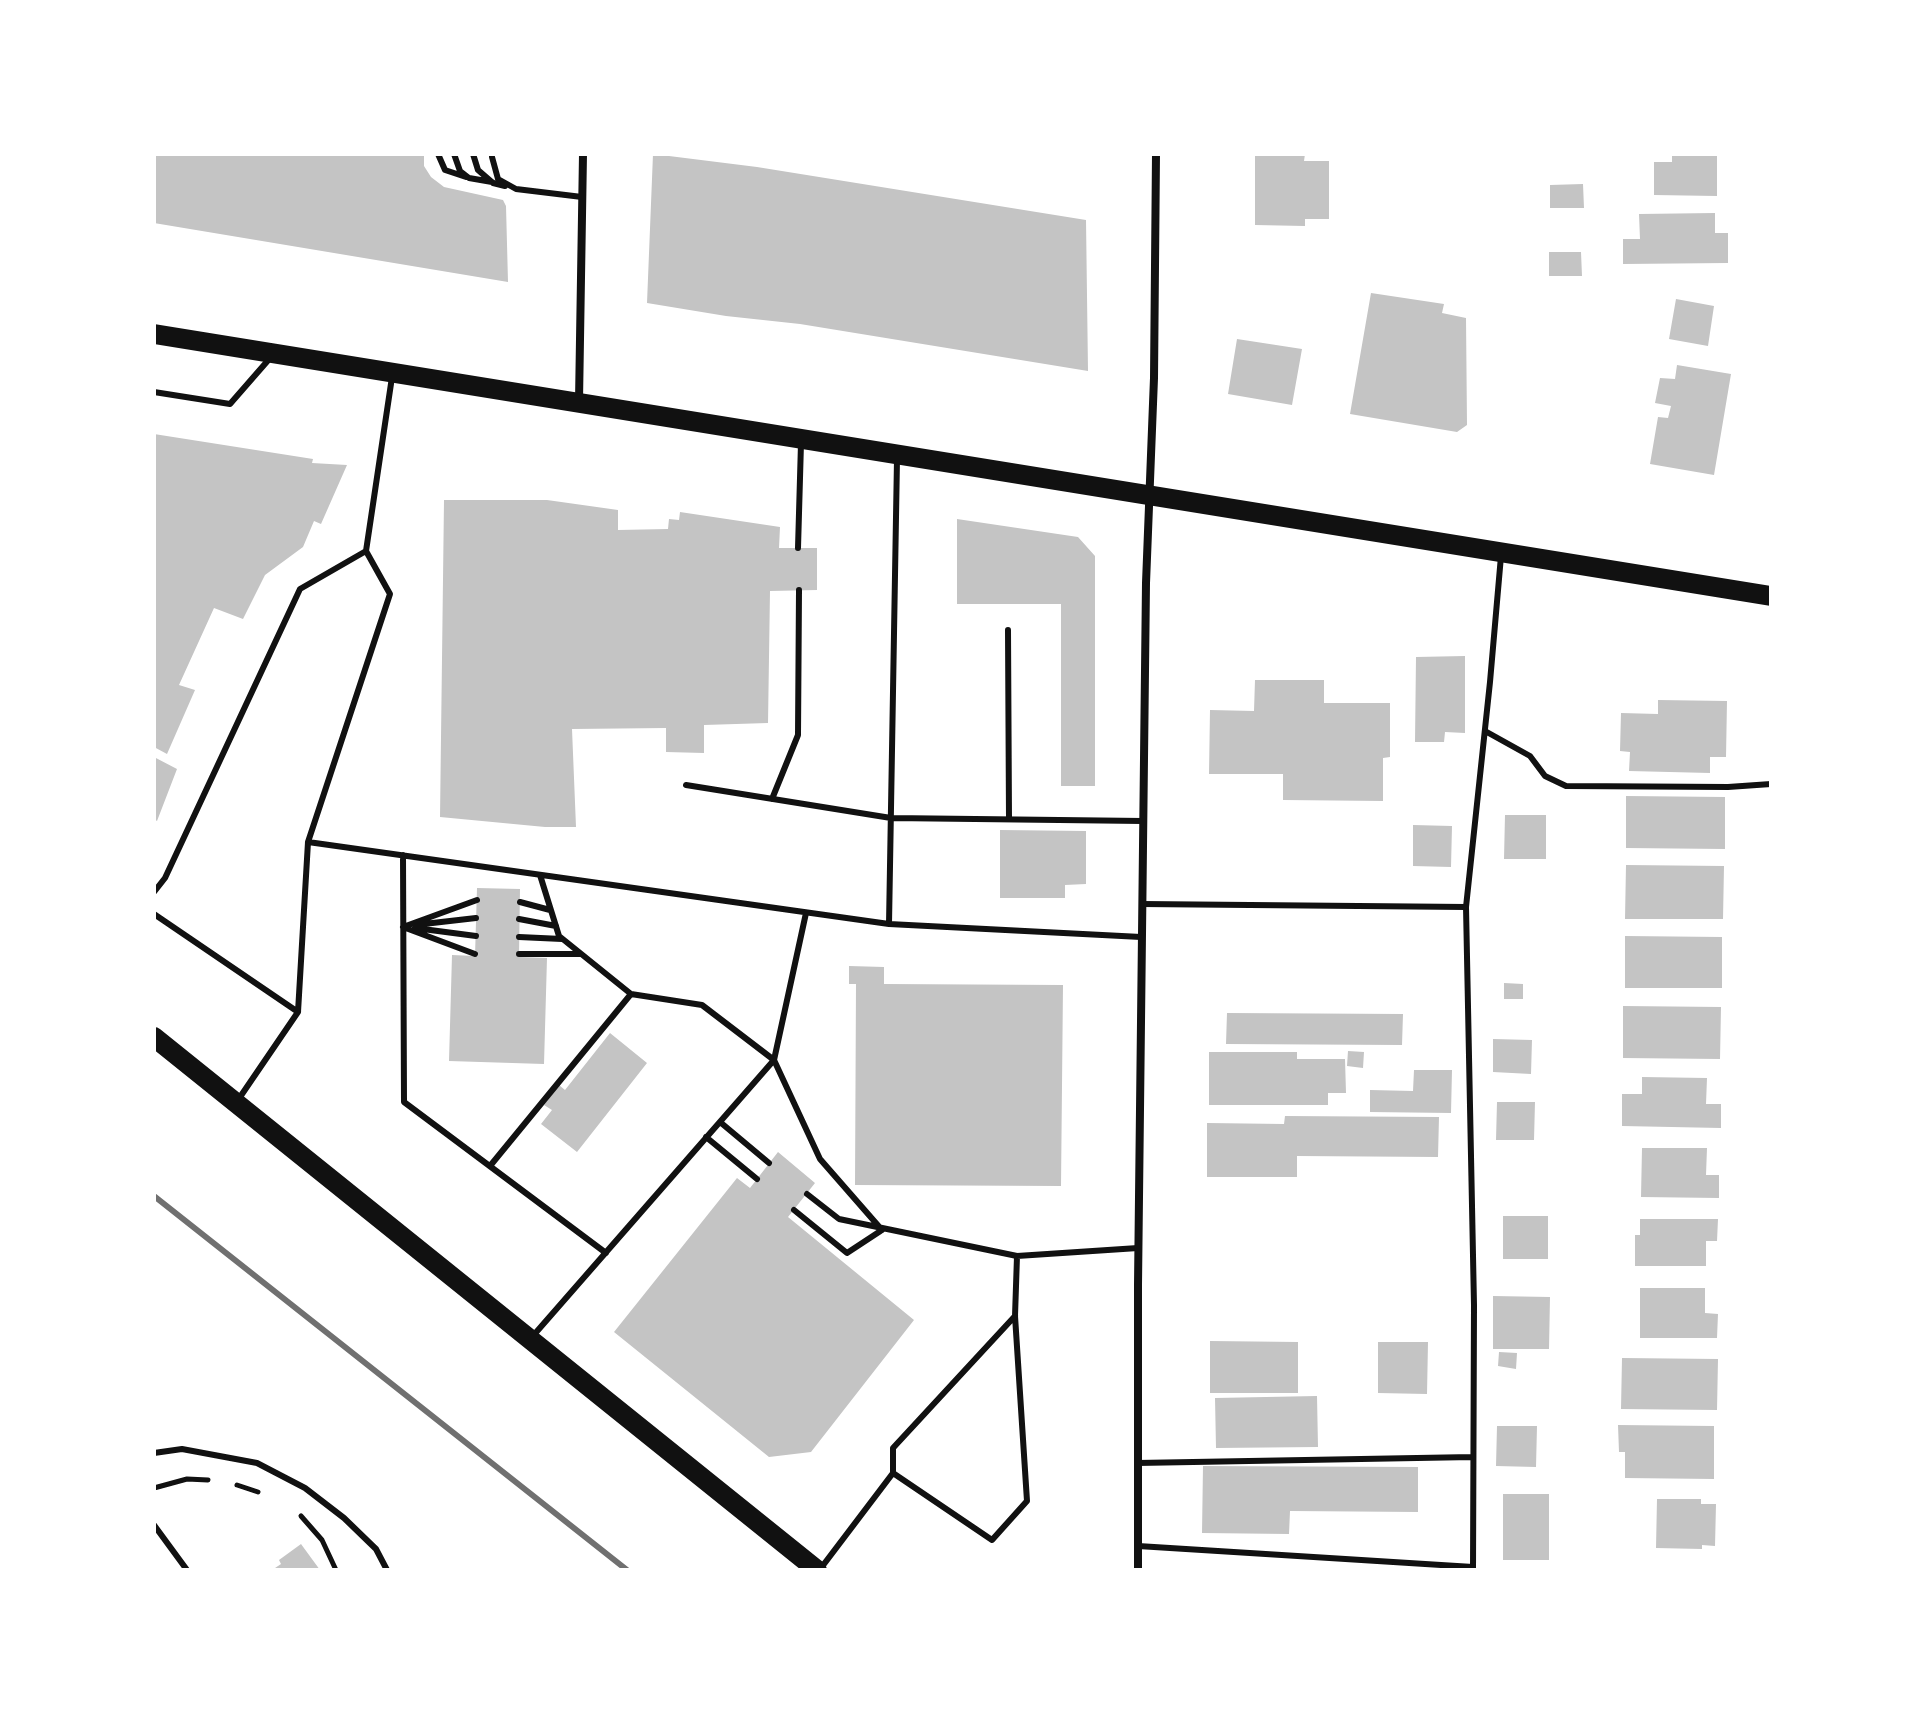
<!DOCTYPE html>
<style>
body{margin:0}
#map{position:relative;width:1925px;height:1724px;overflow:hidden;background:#fff;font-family:"Noto Sans",sans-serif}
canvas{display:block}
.frame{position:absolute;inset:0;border:156px solid #fff;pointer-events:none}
</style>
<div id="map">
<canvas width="1925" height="1724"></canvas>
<div class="frame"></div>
</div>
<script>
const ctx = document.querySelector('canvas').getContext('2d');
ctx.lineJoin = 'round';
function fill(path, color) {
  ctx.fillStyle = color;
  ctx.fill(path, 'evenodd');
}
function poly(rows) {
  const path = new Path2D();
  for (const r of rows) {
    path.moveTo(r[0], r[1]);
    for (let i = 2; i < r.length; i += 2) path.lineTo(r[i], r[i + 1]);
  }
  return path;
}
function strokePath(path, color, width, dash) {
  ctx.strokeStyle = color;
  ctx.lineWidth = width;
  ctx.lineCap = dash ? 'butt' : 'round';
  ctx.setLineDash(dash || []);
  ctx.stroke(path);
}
const building = poly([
 [154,154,424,154,424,166,431,177,444,187,503,200,506,206,508,282,154,223],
 [653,154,757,167,1086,220,1088,371,800,324,726,316,647,303],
 [1255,154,1305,154,1304,161,1329,161,1329,219,1305,219,1305,226,1255,225],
 [1672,154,1717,154,1717,196,1654,195,1654,162,1672,162],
 [1583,184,1584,208,1550,208,1550,185],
 [1715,213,1715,233,1728,233,1728,263,1623,264,1623,239,1640,239,1639,214],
 [1549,252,1581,252,1582,276,1549,276],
 [1371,293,1444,304,1442,313,1466,318,1467,425,1457,432,1350,414],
 [1676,299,1714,306,1708,346,1669,339],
 [1237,339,1302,349,1292,405,1228,394],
 [1677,365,1731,374,1714,475,1650,464,1658,417,1668,418,1671,406,1655,403,1660,378,1675,379],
 [154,434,313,459,312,463,347,465,321,524,314,521,303,547,265,575,243,619,214,608,179,685,195,690,167,754,154,747],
 [444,500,547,500,618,510,618,530,668,529,669,519,679,520,680,512,780,527,779,548,817,548,817,590,770,591,768,723,704,725,704,753,666,752,666,728,572,729,576,827,545,827,440,817],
 [957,519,1078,537,1095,556,1095,786,1061,786,1061,604,957,604],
 [1465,656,1465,733,1445,732,1444,742,1415,742,1416,657],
 [1255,680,1324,680,1324,703,1390,703,1390,757,1383,758,1383,801,1283,800,1283,774,1209,774,1210,710,1254,711],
 [1658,700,1727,701,1726,757,1710,757,1710,773,1629,771,1630,752,1620,751,1621,713,1658,714],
 [154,757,177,769,157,821,154,819],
 [1626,796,1725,797,1725,849,1626,848],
 [1505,815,1546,815,1546,859,1504,859],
 [1413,825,1452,826,1451,867,1413,866],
 [1000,830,1086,831,1086,884,1065,885,1065,898,1000,898],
 [1626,865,1724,866,1723,919,1625,919],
 [477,888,520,889,519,957,547,958,544,1064,449,1061,452,955,475,956],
 [1625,936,1722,937,1722,988,1625,988],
 [849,966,884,967,884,984,1063,985,1061,1186,855,1185,856,984,849,984],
 [1504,983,1523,984,1523,999,1504,999],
 [1623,1006,1721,1007,1720,1059,1623,1058],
 [1227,1013,1403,1014,1402,1045,1226,1044],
 [610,1033,647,1063,577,1152,541,1124,552,1110,544,1105,559,1085,565,1090],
 [1493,1039,1532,1040,1531,1074,1493,1072],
 [1348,1051,1364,1052,1363,1068,1347,1066],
 [1209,1052,1297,1052,1297,1059,1345,1059,1346,1093,1328,1093,1328,1105,1209,1105],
 [1414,1070,1452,1070,1451,1113,1370,1112,1370,1090,1413,1091],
 [1642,1077,1707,1078,1706,1104,1721,1104,1721,1128,1622,1126,1622,1094,1642,1094],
 [1497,1102,1535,1102,1534,1140,1496,1140],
 [1285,1116,1439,1117,1438,1157,1297,1156,1297,1177,1207,1177,1207,1123,1284,1124],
 [1642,1148,1707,1148,1706,1175,1719,1175,1719,1198,1641,1197],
 [778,1152,815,1183,788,1217,914,1320,811,1452,769,1457,614,1332,737,1178,750,1188],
 [1503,1216,1548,1216,1548,1259,1503,1259],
 [1640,1219,1718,1219,1717,1241,1706,1241,1706,1266,1635,1266,1635,1235,1640,1235],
 [1640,1288,1705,1288,1705,1313,1718,1314,1717,1338,1640,1338],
 [1493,1296,1550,1297,1549,1349,1493,1349],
 [1210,1341,1298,1342,1298,1393,1210,1393],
 [1378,1342,1428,1342,1427,1394,1378,1393],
 [1499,1352,1517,1353,1516,1369,1498,1366],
 [1622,1358,1718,1359,1717,1410,1621,1409],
 [1317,1396,1318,1447,1216,1448,1215,1398],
 [1618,1425,1714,1426,1714,1479,1625,1478,1625,1452,1619,1452],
 [1497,1426,1537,1426,1536,1467,1496,1466],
 [1203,1466,1418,1467,1418,1512,1290,1511,1289,1534,1202,1533],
 [1503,1494,1549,1494,1549,1560,1503,1560],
 [1657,1499,1701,1499,1701,1504,1716,1504,1715,1546,1702,1545,1702,1549,1656,1548],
 [301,1544,320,1570,272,1570,281,1564,279,1560]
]);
const path = poly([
 [237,1485,258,1492],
 [154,1488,187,1479,208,1480],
 [301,1516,322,1540,336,1570]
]);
const service = poly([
 [438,154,445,170,466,177],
 [454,154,460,171,469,178,492,182],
 [473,154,478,170,493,183,505,186],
 [492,157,498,179,516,189,582,197],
 [154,392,230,404,271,357],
 [798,548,801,443],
 [1008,630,1009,819],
 [1485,731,1530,756,1545,776,1566,786,1728,787,1771,784],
 [686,785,891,818,1143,821],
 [772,799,798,735,799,590],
 [308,842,390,594,366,551,392,377],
 [403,855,404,1102,606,1253],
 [540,875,559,936,631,994,702,1005,774,1060,820,1159,882,1230],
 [154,892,165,878,300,589,366,551],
 [520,902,550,910],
 [1142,904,1466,907,1490,682,1501,556],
 [1466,907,1474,1305,1473,1570],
 [154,914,298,1012],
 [519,919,556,926],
 [889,924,1141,937],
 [415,925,476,918],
 [403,927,477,900],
 [403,927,475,954],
 [415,928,476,936],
 [519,937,562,939],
 [519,954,580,954],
 [238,1100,298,1012,308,842,889,924,897,459],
 [720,1122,769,1163],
 [706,1137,757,1179],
 [490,1166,631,994],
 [807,1194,839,1219,1017,1256,1138,1248],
 [794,1210,847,1253,882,1230],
 [532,1337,774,1060,806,913],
 [154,1453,182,1449,257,1463,305,1488,344,1518,376,1549,387,1570],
 [1137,1463,1473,1457],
 [893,1473,992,1540,1027,1501,1015,1316,1017,1256],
 [154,1525,187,1570],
 [1138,1546,1473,1567],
 [821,1568,893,1473,893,1448,1015,1316]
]);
const minor = poly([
 [579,401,583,154],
 [1138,1570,1138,1284,1146,583,1154,378,1156,154]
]);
const primary = poly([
 [154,334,1771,596],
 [154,1037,817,1570]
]);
const rail = poly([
 [154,1196,627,1570]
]);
fill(building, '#c4c4c4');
strokePath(path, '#111', 5);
strokePath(service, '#111', 6);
strokePath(minor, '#111', 8);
strokePath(primary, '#111', 20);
strokePath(rail, '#707070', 6);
</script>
